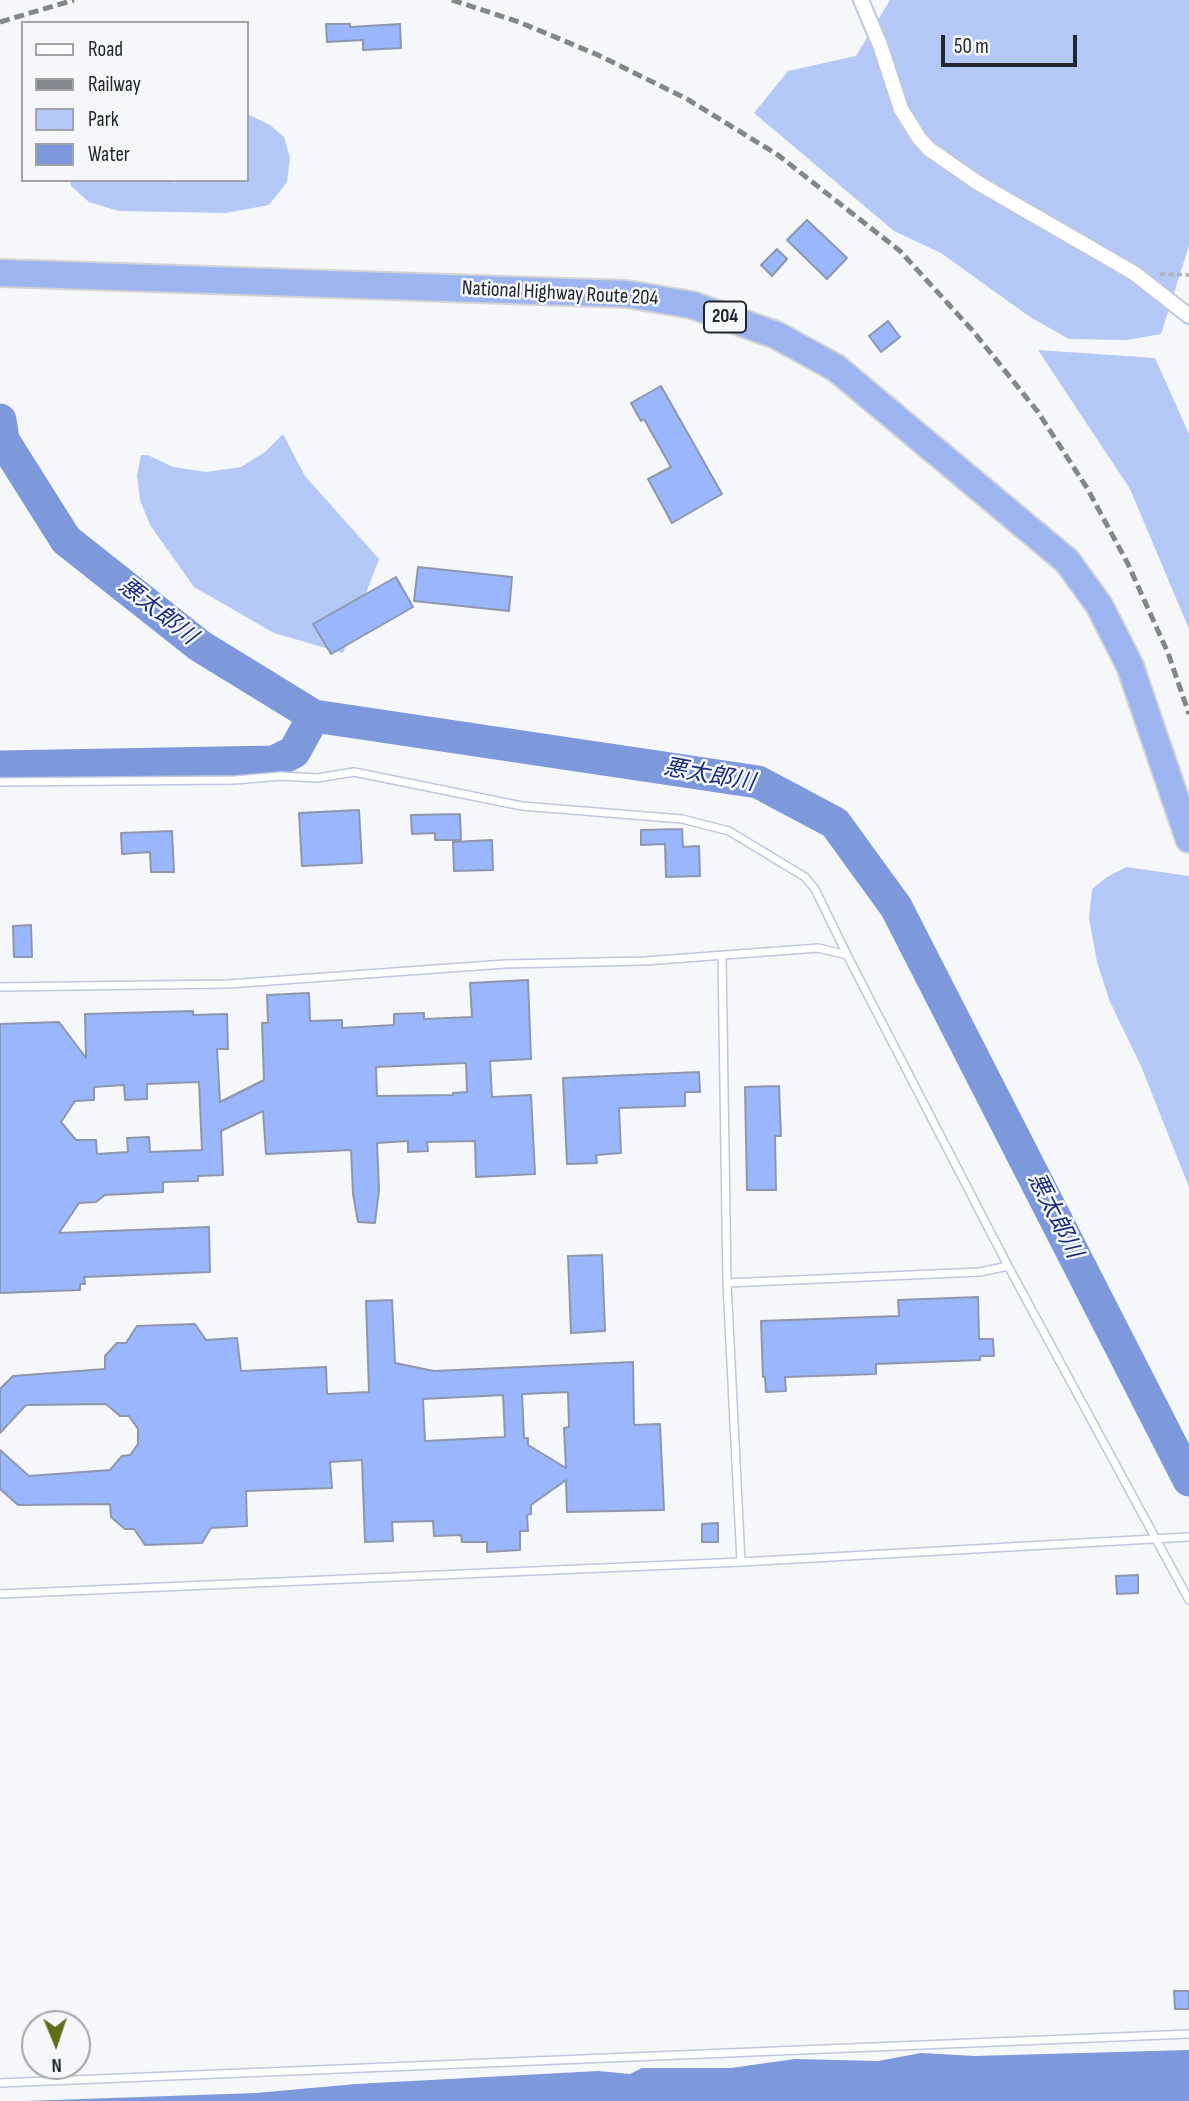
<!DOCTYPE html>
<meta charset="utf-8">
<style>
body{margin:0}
#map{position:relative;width:1189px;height:2101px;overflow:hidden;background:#f5f7fb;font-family:"Sofia Sans Condensed",sans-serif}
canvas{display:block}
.legend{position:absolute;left:21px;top:21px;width:228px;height:161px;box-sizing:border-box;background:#f5f7fb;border:2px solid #a1a3a9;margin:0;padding:9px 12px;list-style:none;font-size:21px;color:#22252d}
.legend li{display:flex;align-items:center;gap:14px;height:35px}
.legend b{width:35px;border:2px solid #a1a3a9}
.north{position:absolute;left:21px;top:2010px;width:70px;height:70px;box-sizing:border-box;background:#f5f7fb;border:2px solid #a1a3a9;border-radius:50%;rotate:178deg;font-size:19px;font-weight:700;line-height:28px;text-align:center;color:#22252d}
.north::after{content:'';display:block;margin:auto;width:24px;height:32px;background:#616d15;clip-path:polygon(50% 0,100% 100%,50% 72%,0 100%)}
.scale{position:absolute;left:941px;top:35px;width:136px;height:32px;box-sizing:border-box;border:4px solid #22252d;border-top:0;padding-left:9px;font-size:21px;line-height:24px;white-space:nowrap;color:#22252d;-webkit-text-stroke:5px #f5f7fb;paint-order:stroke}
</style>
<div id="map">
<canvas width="1189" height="2101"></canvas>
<ul class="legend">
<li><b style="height:9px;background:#fff"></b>Road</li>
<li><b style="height:9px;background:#83868c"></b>Railway</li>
<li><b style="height:19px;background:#b4c8f7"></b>Park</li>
<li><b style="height:19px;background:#7e98dc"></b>Water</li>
</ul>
<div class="north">N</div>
<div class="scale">50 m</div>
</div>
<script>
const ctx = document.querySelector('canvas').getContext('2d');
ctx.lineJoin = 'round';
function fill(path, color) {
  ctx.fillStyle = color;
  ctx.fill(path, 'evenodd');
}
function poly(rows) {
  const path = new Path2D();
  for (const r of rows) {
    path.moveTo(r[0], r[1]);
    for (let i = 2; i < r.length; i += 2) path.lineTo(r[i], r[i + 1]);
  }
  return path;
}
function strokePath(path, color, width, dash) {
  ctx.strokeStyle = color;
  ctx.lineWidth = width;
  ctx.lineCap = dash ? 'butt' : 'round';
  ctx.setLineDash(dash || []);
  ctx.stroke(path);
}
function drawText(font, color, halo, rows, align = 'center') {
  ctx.font = font + ' "Sofia Sans Condensed","Noto Sans JP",sans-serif';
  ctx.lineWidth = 5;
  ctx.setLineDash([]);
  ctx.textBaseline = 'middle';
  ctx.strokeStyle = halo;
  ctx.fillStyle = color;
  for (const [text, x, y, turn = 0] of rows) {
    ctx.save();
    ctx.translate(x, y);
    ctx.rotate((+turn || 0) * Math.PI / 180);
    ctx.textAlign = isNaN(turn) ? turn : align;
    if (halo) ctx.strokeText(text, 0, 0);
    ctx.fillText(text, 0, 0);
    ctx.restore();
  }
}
const green = poly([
 [890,0,1189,0,1189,246,1161,334,1127,340,1069,339,1030,317,941,253,894,231,754,113,788,71,856,56],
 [247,114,270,125,284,137,290,158,287,182,269,205,226,213,119,211,89,202,71,186,70,180,172,180,175,183,177,180,247,180],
 [1038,350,1155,358,1189,434,1189,629,1130,489],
 [283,434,305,476,379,559,343,653,274,633,194,587,150,525,140,500,137,476,141,455,148,455,173,467,206,472,241,467,265,452],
 [1126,867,1189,876,1189,1187,1141,1066,1110,1002,1097,962,1089,918,1092,889,1107,877]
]);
const water = poly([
 [1189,2050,1189,2101,25,2101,256,2093,356,2084,598,2071,630,2074,642,2068,731,2068,795,2059,878,2061,921,2053,975,2056]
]);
const river = poly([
 [0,420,3,440,66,540,200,646,314,716,758,782,835,823,896,907,1189,1480],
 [0,767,274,762,294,752,314,716]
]);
const building = poly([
 [326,24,350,24,350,27,400,24,401,48,363,50,363,40,327,42,326,24],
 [807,220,847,258,827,279,787,240,807,220],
 [777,249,787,259,772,276,761,265,777,249],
 [888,321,900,337,881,352,869,336,888,321],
 [661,386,722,494,672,523,648,479,671,467,644,419,641,421,631,403,661,386],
 [418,567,512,577,509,611,414,601,418,567],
 [396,577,413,607,331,654,313,624,396,577],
 [359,810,362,863,302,866,299,813,359,810],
 [460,814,461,840,435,840,435,833,412,834,411,815,460,814],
 [682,829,683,847,699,846,700,876,666,877,665,844,641,845,641,830,682,829],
 [172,831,174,872,151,872,150,852,122,854,121,833,172,831],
 [492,840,493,870,454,871,453,842,492,840],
 [31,925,32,957,14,957,13,926,31,925],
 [528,980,531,1059,490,1061,492,1097,531,1095,535,1174,476,1177,475,1141,427,1142,428,1151,408,1152,408,1141,377,1143,379,1190,375,1223,358,1222,353,1194,351,1150,266,1154,263,1111,221,1131,223,1175,198,1176,198,1181,163,1182,163,1192,105,1195,96,1202,79,1203,59,1233,209,1227,210,1272,84,1277,85,1284,80,1284,80,1290,0,1293,0,1024,59,1022,86,1058,85,1014,193,1011,193,1015,227,1014,228,1049,217,1049,220,1102,264,1080,262,1023,268,1023,267,995,309,993,310,1021,342,1020,342,1028,394,1025,394,1014,424,1013,424,1019,472,1017,470,983,528,980],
 [466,1063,467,1092,453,1093,453,1095,377,1096,376,1067,466,1063],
 [199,1082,202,1150,150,1152,149,1137,127,1138,128,1152,97,1154,96,1140,76,1140,61,1122,75,1101,94,1100,94,1087,124,1085,125,1100,147,1099,147,1084,199,1082],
 [699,1072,700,1092,685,1092,685,1106,619,1108,621,1153,596,1155,597,1163,567,1164,563,1078,699,1072],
 [779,1086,781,1136,775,1136,776,1190,747,1190,745,1087,779,1086],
 [602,1255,605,1331,571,1333,568,1256,602,1255],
 [978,1297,979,1339,993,1339,994,1356,980,1356,980,1360,876,1364,876,1374,785,1377,786,1391,766,1392,765,1377,763,1377,761,1321,899,1316,898,1300,978,1297],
 [392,1300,395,1363,434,1371,633,1362,634,1425,660,1424,664,1510,567,1512,566,1480,531,1505,531,1514,527,1515,528,1531,520,1531,520,1550,487,1552,487,1542,462,1542,461,1535,434,1536,433,1521,392,1522,393,1541,365,1542,362,1460,330,1462,332,1488,246,1491,247,1526,211,1528,202,1543,145,1545,134,1529,125,1529,111,1517,110,1504,18,1505,0,1489,0,1450,29,1476,110,1470,122,1456,130,1455,138,1444,138,1429,129,1416,120,1416,106,1404,26,1405,0,1433,0,1389,13,1376,105,1369,105,1356,117,1343,126,1343,137,1326,195,1324,206,1340,237,1338,241,1371,326,1367,327,1394,369,1392,366,1301,392,1300],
 [568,1392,569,1427,564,1428,566,1468,528,1445,528,1438,524,1438,522,1394,568,1392],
 [503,1395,505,1437,425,1441,423,1399,503,1395],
 [718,1523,718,1542,702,1542,702,1524,718,1523],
 [1138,1575,1138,1593,1117,1594,1116,1576,1138,1575],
 [1174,1991,1189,1991,1189,2009,1175,2009,1174,1991]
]);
const path = poly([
 [1160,274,1189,275]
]);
const lane = poly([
 [0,782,235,780,281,776,317,778,354,772,522,806,682,819,729,831,805,877,815,889,847,955,1008,1266,1189,1600],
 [722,956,727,1283,741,1562],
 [0,987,228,984,505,964,645,961,818,948,847,955],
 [727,1283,980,1272,1008,1266],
 [0,1594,741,1562,1189,1537],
 [0,2083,1189,2034]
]);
const street = poly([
 [861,0,880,45,901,109,919,138,929,149,978,183,1134,273,1189,316]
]);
const highway = poly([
 [0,273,627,294,692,305,776,335,836,368,1067,561,1099,605,1130,666,1189,839]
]);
const rail = poly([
 [452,0,519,22,598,55,687,99,778,155,900,251,973,331,1038,412,1087,488,1128,564,1168,653,1189,714],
 [0,22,74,0]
]);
const shields = [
 [725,317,42]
];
const shieldNames = [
 ["204",725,317]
];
const streetNames = [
 ["National Highway Route 204",560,294,3]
];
const waterNames = [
 ["悪太郎川",157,612,38],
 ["悪太郎川",709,776,10],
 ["悪太郎川",1054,1216,63]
];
fill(green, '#b4c8f7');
fill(water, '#7e98dc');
strokePath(river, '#7e98dc', 33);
fill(building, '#9ab6fc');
strokePath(building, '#8d96aa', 2);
strokePath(lane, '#bec7dd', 10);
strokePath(street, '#bec7dd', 18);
strokePath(highway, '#d3d3d5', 30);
strokePath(path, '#b0b2b7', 3.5, [5, 3.5]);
strokePath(lane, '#fff', 7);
strokePath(street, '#fff', 14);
strokePath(highway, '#9cb4f0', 26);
strokePath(rail, '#83868c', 5, [10, 5]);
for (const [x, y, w] of shields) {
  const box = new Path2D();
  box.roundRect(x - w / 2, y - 15.5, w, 31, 5);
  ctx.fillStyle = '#f5f7fb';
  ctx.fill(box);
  strokePath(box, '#22252d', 2);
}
drawText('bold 19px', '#22252d', null, shieldNames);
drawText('21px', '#22252d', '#f5f7fb', streetNames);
drawText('italic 23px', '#192c7b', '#f5f7fb', waterNames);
</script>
